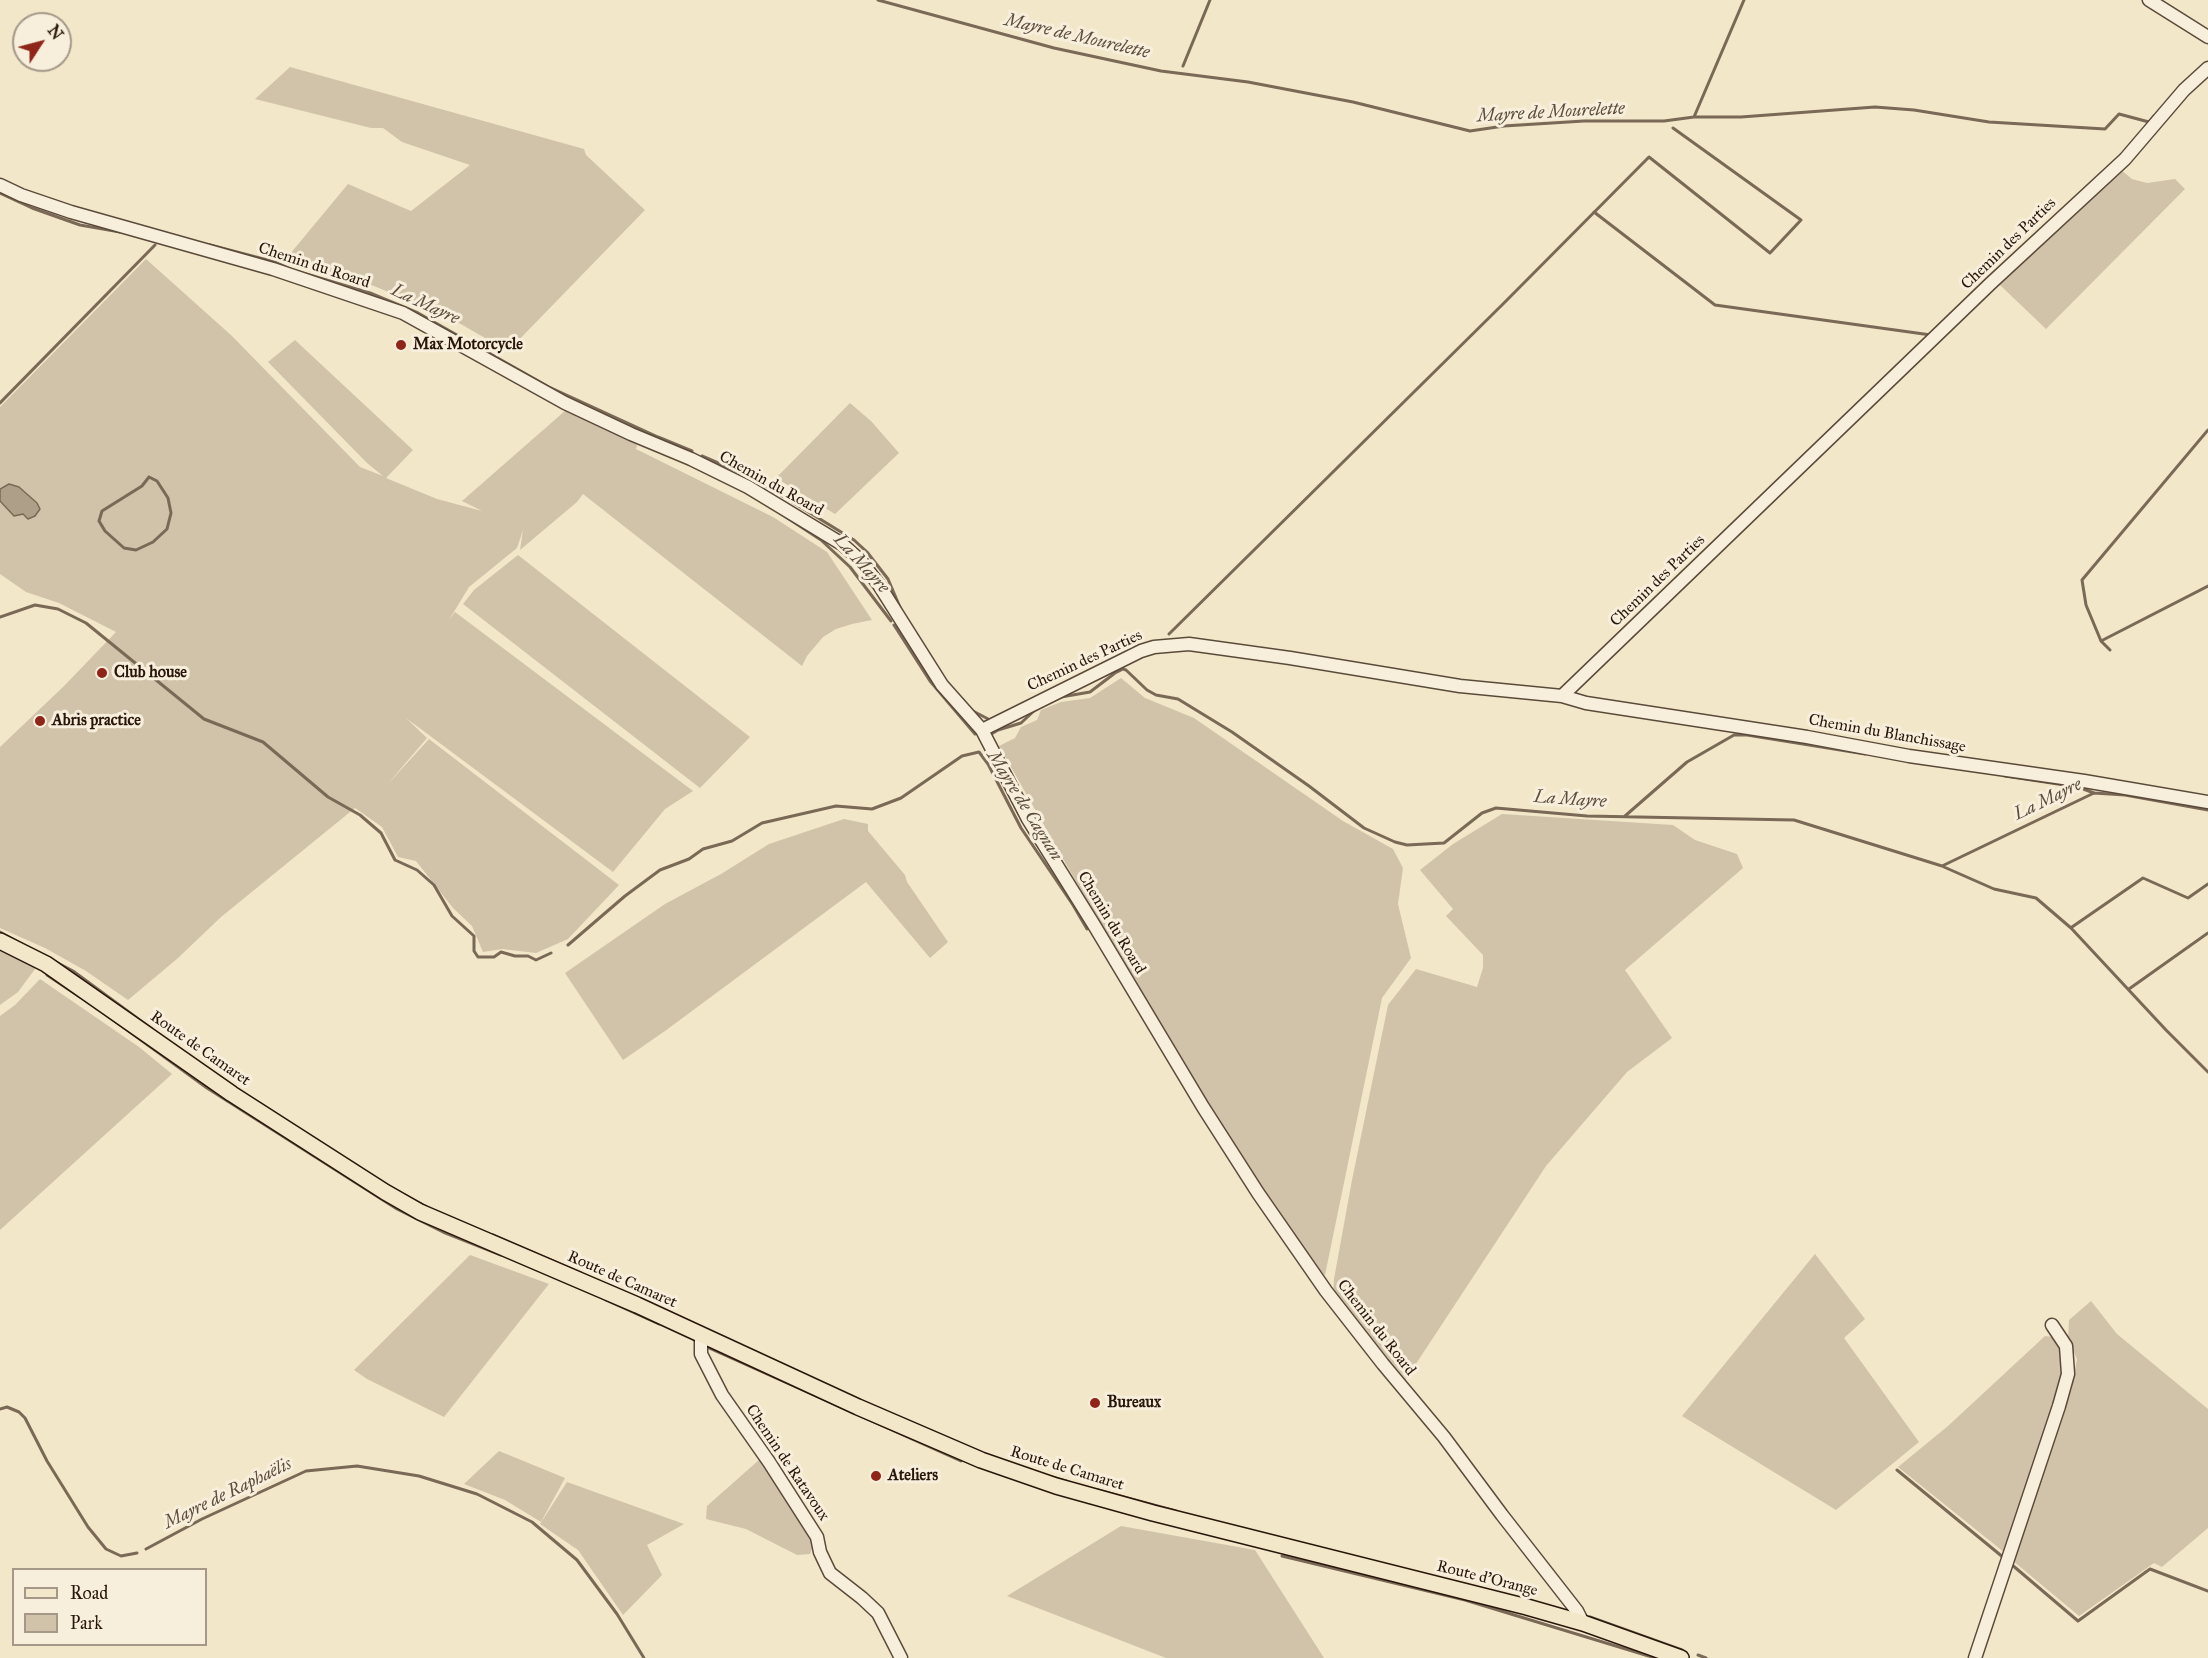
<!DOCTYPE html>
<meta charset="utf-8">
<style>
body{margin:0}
#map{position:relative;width:2208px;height:1658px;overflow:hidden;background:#f2e7c9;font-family:"IM FELL Great Primer",serif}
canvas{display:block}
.legend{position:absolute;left:12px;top:1568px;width:195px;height:78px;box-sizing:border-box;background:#f7efdc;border:2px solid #a59888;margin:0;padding:8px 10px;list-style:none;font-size:18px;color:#29160b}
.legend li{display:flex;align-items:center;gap:12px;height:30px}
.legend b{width:30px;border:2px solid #a59888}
.north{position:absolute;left:12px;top:12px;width:60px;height:60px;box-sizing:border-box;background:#f7efdc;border:2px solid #a59888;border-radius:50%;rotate:54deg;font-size:16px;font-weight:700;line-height:24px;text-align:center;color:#29160b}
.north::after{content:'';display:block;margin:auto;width:21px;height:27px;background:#8f2418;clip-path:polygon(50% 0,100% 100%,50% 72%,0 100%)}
</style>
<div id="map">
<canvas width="2208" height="1658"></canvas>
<ul class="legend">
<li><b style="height:8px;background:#f2e7c9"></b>Road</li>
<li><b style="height:16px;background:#d0c3a9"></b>Park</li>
</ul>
<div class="north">N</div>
</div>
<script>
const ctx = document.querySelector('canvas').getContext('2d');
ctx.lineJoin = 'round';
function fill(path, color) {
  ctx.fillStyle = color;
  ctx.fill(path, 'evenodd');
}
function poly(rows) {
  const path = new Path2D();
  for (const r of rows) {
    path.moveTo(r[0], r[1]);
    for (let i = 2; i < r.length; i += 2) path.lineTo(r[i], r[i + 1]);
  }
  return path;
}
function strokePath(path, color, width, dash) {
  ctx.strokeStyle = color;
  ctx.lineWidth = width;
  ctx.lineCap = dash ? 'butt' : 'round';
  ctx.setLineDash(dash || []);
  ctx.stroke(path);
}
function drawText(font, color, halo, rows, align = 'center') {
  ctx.font = font + ' "IM FELL Great Primer",serif';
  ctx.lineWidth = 6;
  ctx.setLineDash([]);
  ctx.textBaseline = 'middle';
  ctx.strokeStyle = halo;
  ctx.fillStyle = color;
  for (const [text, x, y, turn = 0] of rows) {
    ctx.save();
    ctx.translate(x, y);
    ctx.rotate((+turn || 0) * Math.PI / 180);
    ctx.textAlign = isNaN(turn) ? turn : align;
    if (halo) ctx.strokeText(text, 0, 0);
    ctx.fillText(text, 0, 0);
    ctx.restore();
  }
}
const green = poly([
 [290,67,584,149,586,155,645,210,511,348,506,350,445,315,369,284,285,260,348,184,411,211,470,165,402,142,383,128,371,128,255,99],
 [2121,170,2132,179,2147,183,2175,179,2185,189,2046,329,2000,285],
 [146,259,232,336,360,467,383,476,367,463,268,362,295,340,413,450,386,478,437,499,482,511,462,501,566,410,637,445,636,449,773,517,827,552,872,620,852,624,836,629,823,637,807,656,802,666,583,494,577,502,520,550,523,530,517,548,469,587,449,620,455,612,693,791,665,809,613,872,406,718,427,738,386,786,429,739,619,885,568,939,536,953,502,949,483,952,472,926,453,908,416,861,398,857,382,827,355,808,221,917,178,958,128,1000,86,971,45,948,0,928,0,747,64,686,116,632,59,603,26,592,0,574,0,407],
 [850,403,871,421,899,453,835,514,776,478],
 [518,555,750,737,700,788,463,604,474,590],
 [1121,678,1145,698,1194,718,1343,821,1393,849,1403,868,1398,904,1411,958,1382,998,1325,1275,1314,1268,1215,1118,1108,938,999,746,1015,738,1021,727,1037,720,1041,710,1061,702,1090,698],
 [1502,814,1673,825,1695,840,1737,854,1743,868,1625,970,1672,1038,1627,1072,1546,1166,1406,1379,1333,1295,1334,1279,1352,1180,1388,1005,1416,969,1477,987,1483,968,1483,955,1446,916,1453,909,1420,870,1453,844],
 [844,819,868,824,868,831,905,875,907,882,948,942,930,958,866,882,665,1031,623,1060,565,973,665,904,721,874,769,844],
 [0,948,38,965,18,992,0,1005],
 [40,979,139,1047,172,1074,0,1230,0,1016,15,1005],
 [1815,1254,1865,1319,1844,1338,1919,1442,1836,1510,1682,1416],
 [470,1255,549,1284,444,1417,367,1379,354,1370],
 [2091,1301,2117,1334,2208,1409,2208,1528,2162,1567,2154,1563,2079,1616,2012,1560,2071,1391,2077,1359,2068,1339,2069,1320],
 [2045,1336,2053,1337,2059,1345,2062,1380,2005,1553,1898,1467,1948,1426],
 [499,1451,565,1478,541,1522,505,1500,464,1484],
 [760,1459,813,1538,814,1543,810,1554,797,1555,746,1529,706,1519,707,1506],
 [567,1482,684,1524,647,1545,662,1575,623,1615,578,1550,540,1524],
 [1121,1526,1255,1550,1324,1658,1166,1658,1007,1596]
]);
const water = poly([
 [9,484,19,487,37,503,40,509,35,516,28,519,23,514,14,516,0,501,0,489,9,484]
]);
const stream = poly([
 [878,0,1054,48,1161,71,1248,82,1353,102,1470,131,1504,126,1584,121,1664,121,1694,117,1741,117,1875,107,1914,110,1989,122,2105,129,2119,114,2149,122,2154,116],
 [1183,66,1210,0],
 [1694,117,1744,0],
 [0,193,32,208,80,225,120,232],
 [1594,212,1715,305,1931,335],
 [210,245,275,262,293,270,370,293,418,313,549,387,658,437,692,451],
 [0,403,155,245],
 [702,456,755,479,854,540,867,552,888,579,902,612],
 [149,477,157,481,168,498,171,513,167,529,153,542,136,550,124,548,105,531,99,521,102,511,142,486,149,477],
 [780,513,821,540,850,567,891,621],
 [0,617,35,605,58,609,86,623,204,719,263,742,328,797,360,815,381,833,395,860,417,870,434,885,452,916,474,936,474,951,478,957,494,957,501,952,515,956,528,956,536,960,551,953],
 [894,625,930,681,975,734],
 [1169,634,1504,303,1649,157,1770,253,1801,220,1673,128],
 [2101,641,2208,586],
 [2110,650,2101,641,2086,605,2082,580,2208,430],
 [1061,697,1090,692,1115,673,1123,669,1126,670,1147,690,1156,695,1178,699,1232,732,1309,786,1364,828,1395,842,1407,845,1444,843,1482,813,1496,808,1587,816,1794,820,1942,866,2094,793,2125,795,2208,810],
 [971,710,992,721],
 [988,736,998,730,1021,723,1036,709],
 [2005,776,2078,787,2094,793],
 [1625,816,1687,762,1734,735,1747,735,1865,754],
 [1944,867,1994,889,2036,898,2071,928,2166,1030,2208,1072],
 [2072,927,2143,878,2188,898,2208,884],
 [0,932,22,944],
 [568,945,625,896,660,870,689,859,703,849,732,841,762,823,836,806,872,809,901,798,962,756,979,752,988,764,1021,828,1073,905,1087,929],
 [54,961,73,971,152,1029],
 [47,975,80,997],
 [2129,989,2208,933],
 [108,1016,207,1088,397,1209,443,1232,501,1255],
 [385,1184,427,1207],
 [493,1235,581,1273],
 [606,1300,659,1324],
 [709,1348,961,1461],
 [0,1409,7,1407,19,1412,25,1418,47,1461,88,1527,106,1549,121,1556,137,1553],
 [1897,1470,2004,1558],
 [1052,1477,1066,1481],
 [1098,1490,1176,1511],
 [146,1549,202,1519,306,1471,357,1466,419,1476,477,1494,532,1522,577,1560,617,1614,644,1658],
 [1282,1556,1465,1600,1655,1658],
 [2011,1564,2078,1621,2150,1569,2208,1591],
 [1590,1617,1682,1650],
 [1698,1655,1706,1658]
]);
const minor = poly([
 [2149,0,2208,37],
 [0,185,21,195,71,212,273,269,403,313,565,403,631,434,691,459,748,487,842,544,861,561,879,585,942,685,982,730,1028,819,1094,925,1203,1107,1258,1193,1326,1291,1383,1364,1444,1437,1502,1515,1577,1611,1583,1623],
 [1562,696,1990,284,2125,159,2184,90,2208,68],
 [982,730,1141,651,1154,647,1189,644,1290,658,1460,686,1562,696,1586,703,1807,737,1909,756,2084,781,2208,802],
 [701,1335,701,1354,722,1395,769,1462,817,1537,820,1552,830,1573,862,1598,878,1613,901,1658],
 [1975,1658,2059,1406,2068,1374,2066,1346,2052,1325]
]);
const major = poly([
 [0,941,46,964,232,1094,385,1192,420,1212,637,1305,858,1407,981,1460,1056,1486,1153,1513,1527,1607,1583,1623,1681,1658]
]);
const markers = [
 [401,345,6,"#8f2418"],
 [102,673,6,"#8f2418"],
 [40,721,6,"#8f2418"],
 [1095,1403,6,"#8f2418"],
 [876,1476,6,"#8f2418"]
];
const streetNames = [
 ["Chemin des Parties",2009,244,-44],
 ["Chemin du Roard",314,266,18],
 ["Chemin du Roard",771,484,29],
 ["Chemin des Parties",1658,581,-44],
 ["Chemin des Parties",1085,661,-25],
 ["Chemin du Blanchissage",1887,734,10],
 ["Chemin du Roard",1111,923,59],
 ["Route de Camaret",200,1049,35],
 ["Route de Camaret",622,1280,24],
 ["Chemin du Roard",1376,1328,52],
 ["Chemin de Ratavoux",787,1463,56],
 ["Route de Camaret",1067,1469,17],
 ["Route d'Orange",1487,1579,14]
];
const poiNames = [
 ["Max Motorcycle",413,345],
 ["Club house",114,673],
 ["Abris practice",52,721],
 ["Bureaux",1107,1403],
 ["Ateliers",888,1476]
];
const waterNames = [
 ["Mayre de Mourelette",1077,37,13],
 ["Mayre de Mourelette",1551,113,-3],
 ["La Mayre",425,305,25],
 ["La Mayre",861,564,48],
 ["La Mayre",1570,800,4],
 ["La Mayre",2048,800,-26],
 ["Mayre de Cagnan",1024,806,58],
 ["Mayre de Raphaëlis",228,1494,-26]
];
fill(green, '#d0c3a9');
fill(water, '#aea088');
strokePath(water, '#796956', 1.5);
strokePath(stream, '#796956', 3);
strokePath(minor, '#5b4a3a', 15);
strokePath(major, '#29160b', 18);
strokePath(minor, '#f7efdc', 12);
strokePath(major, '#f2e7c9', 15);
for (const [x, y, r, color] of markers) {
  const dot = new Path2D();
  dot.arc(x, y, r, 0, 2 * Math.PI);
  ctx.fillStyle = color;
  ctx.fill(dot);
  strokePath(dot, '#f7efdc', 2);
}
drawText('16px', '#29160b', '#f7efdc', streetNames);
drawText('bold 16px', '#29160b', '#f7efdc', poiNames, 'left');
drawText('italic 18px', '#5e4d3d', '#f7efdc', waterNames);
</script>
